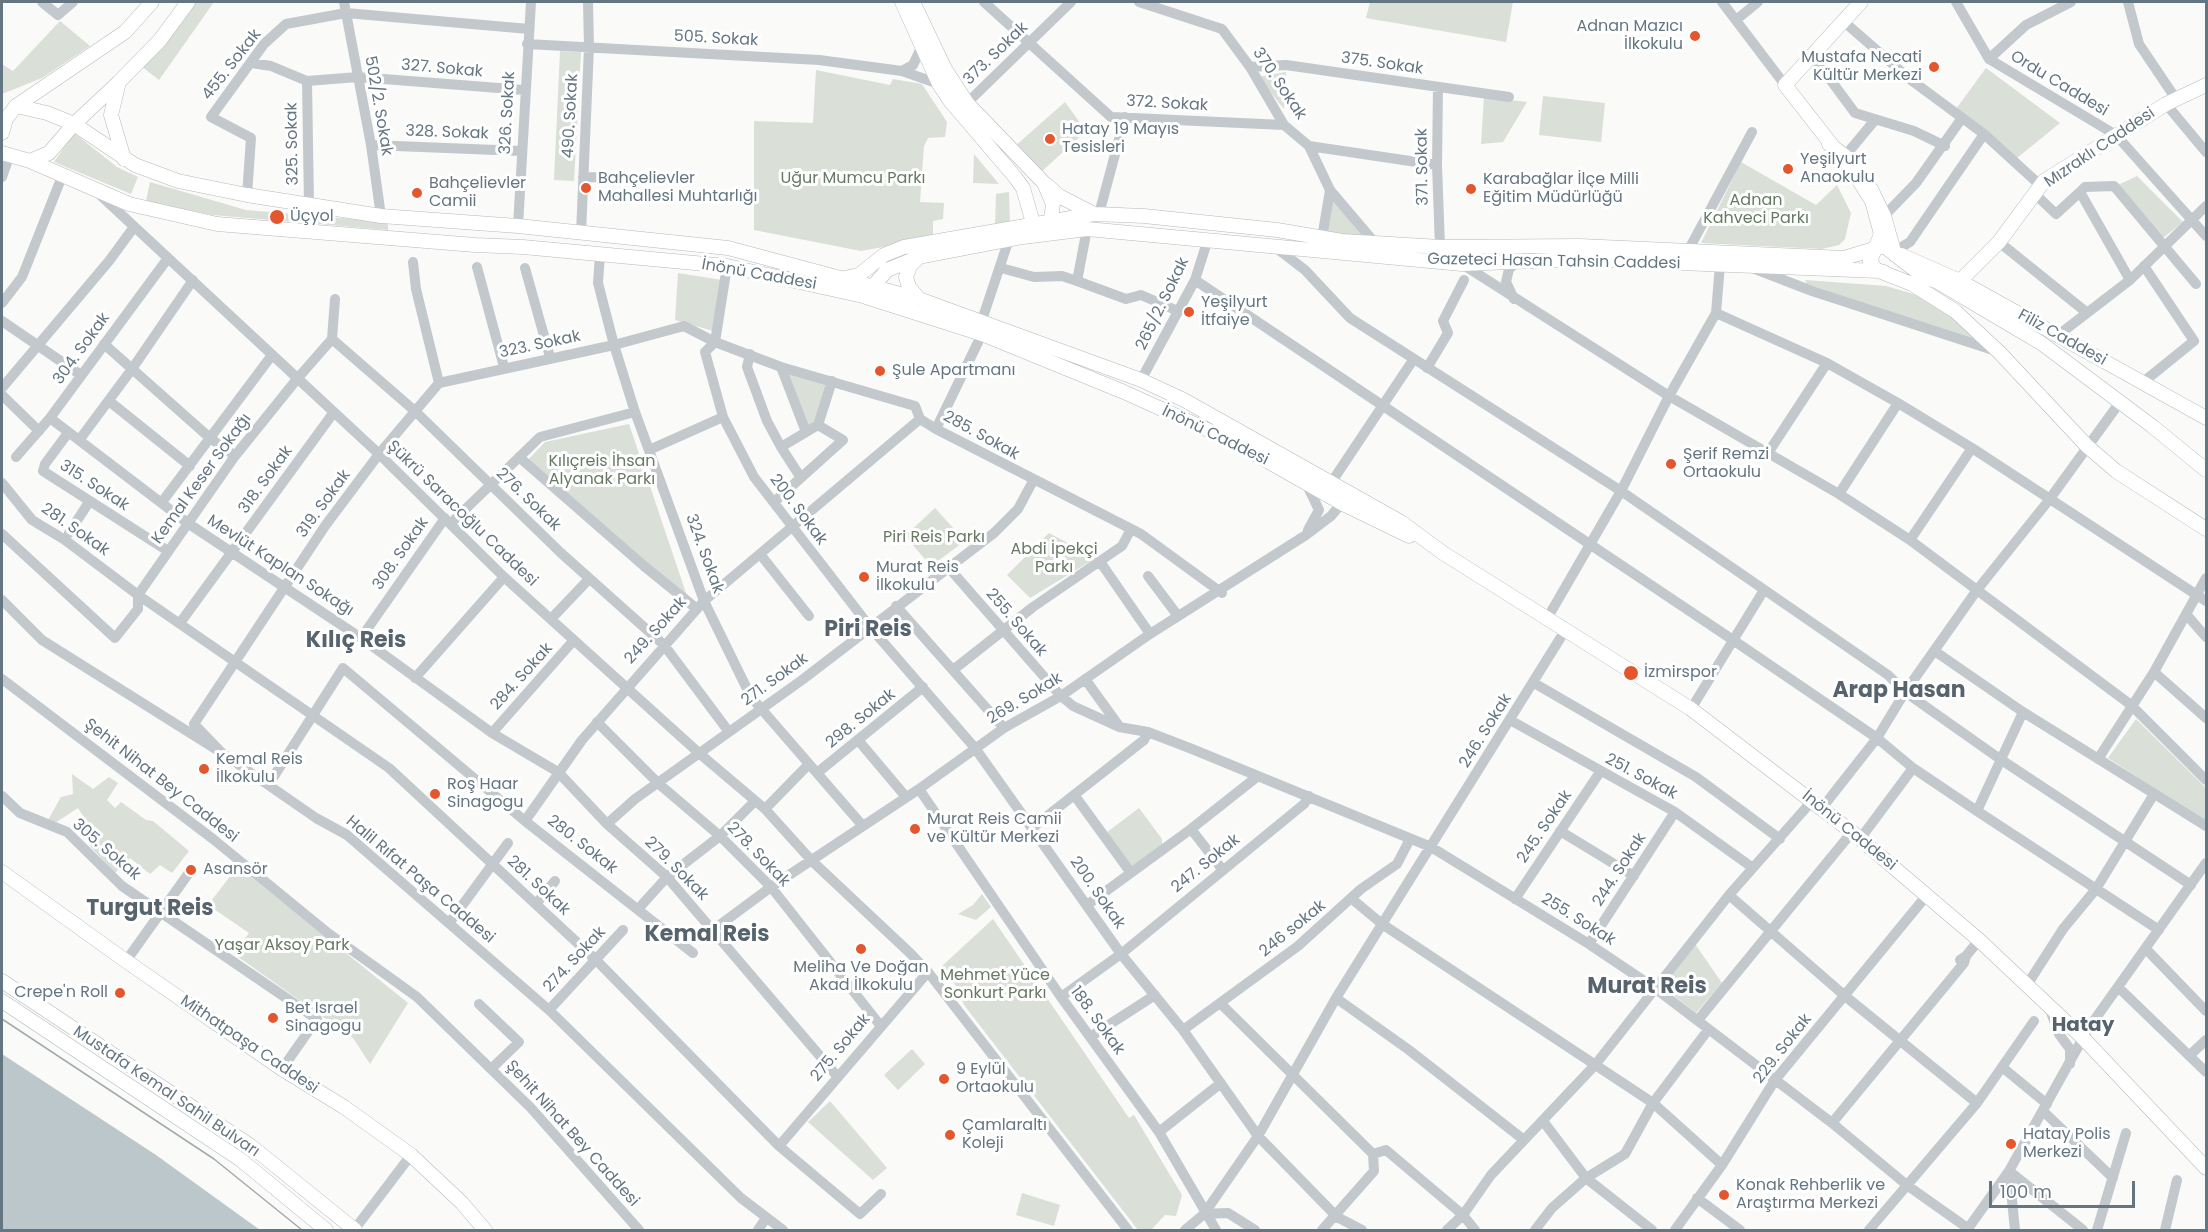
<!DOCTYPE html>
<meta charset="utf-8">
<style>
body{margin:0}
#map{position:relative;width:2208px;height:1232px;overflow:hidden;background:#fafaf8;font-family:Poppins,sans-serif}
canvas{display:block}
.frame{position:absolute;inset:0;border:3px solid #657683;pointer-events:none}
.scale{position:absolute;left:1989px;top:1181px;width:146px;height:27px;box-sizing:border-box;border:3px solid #657683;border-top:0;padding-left:8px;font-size:18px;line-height:21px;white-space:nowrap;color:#657683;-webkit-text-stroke:4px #fff;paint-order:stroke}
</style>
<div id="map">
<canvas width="2208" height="1232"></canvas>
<div class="frame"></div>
<div class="scale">100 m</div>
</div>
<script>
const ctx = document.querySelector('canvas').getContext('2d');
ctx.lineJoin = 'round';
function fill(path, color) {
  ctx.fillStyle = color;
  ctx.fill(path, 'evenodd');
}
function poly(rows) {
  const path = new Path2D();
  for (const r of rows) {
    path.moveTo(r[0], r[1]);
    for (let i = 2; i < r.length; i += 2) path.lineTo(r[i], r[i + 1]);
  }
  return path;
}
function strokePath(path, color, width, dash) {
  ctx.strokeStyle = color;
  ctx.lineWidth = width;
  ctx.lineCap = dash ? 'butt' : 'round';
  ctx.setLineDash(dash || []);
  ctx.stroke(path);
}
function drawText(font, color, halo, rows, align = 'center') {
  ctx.font = font + ' Poppins,sans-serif';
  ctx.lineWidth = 6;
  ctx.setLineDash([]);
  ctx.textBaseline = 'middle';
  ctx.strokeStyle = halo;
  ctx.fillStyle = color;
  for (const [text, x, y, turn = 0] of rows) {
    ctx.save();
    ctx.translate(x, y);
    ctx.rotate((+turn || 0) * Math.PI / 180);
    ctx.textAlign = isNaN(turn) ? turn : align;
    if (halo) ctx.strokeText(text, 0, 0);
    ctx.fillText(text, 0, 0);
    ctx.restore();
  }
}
const green = poly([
 [191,2,214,2,159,80,141,66],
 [1370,2,1513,2,1506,42,1366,18],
 [60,21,90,46,42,78,2,94,2,64,13,71],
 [560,51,581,52,574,181,554,180],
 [1986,68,2060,123,2017,158,1956,109],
 [816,70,890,85,893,79,922,84,947,122,945,137,928,138,924,146,920,202,944,203,943,219,933,221,933,238,861,251,754,230,754,121,813,123],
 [1286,72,1284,109,1258,77],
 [1543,96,1605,103,1601,142,1539,135],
 [1484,97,1527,102,1503,142,1481,144],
 [1065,102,1086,131,1039,174,1014,147],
 [74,133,117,167,138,177,131,194,54,162],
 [974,154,999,184,973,183],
 [1741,162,1816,205,1837,185,1851,213,1845,239,1839,245,1822,249,1701,243],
 [2137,176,2183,222,2163,238,2118,185],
 [150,182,246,210,388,222,388,230,212,215,146,201],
 [1009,192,1010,224,995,228,996,194],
 [1331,196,1368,242,1325,238],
 [678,273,722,280,713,331,675,320],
 [1805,280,1886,286,1924,297,1954,315,1985,344,1807,284],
 [785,373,827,382,815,423,807,429],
 [629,424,688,599,528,460,545,442],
 [935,508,965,541,931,566,905,536],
 [1049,533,1096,558,1030,598,1007,575],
 [2136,719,2206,788,2206,823,2108,758],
 [72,774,93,789,109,777,118,783,107,800,115,808,121,802,146,820,153,821,189,851,172,873,160,865,150,874,130,858,115,873,89,845,85,819,78,808,55,823,48,820,61,797,73,794],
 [1139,808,1162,839,1162,845,1131,868,1106,833],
 [238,866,408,1003,370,1064,353,1038,234,954,249,933,208,905],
 [982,894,991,907,976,920,958,914,973,905],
 [993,919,1129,1118,1134,1115,1182,1195,1176,1216,1165,1215,1151,1230,1138,1230,964,1005,958,989,942,966],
 [1695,944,1722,983,1696,1013,1663,987],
 [912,1049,925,1064,898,1090,884,1075],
 [830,1101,887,1168,873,1180,808,1122],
 [1022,1193,1060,1205,1054,1226,1016,1215]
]);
const water = poly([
 [2,1054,156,1155,260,1230,2,1230]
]);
const minor = poly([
 [42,2,58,15,73,2],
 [344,2,371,145,381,216],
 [984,2,1111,117,1284,125],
 [1139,2,1222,29,1250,67,1284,125,1309,146,1330,190,1322,238],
 [1722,2,1785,85],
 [1956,2,1989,59,2116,135,2206,236],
 [2128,2,2139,44,2176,99],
 [1736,20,1758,2],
 [1842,20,1911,80,1984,134,2041,186],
 [527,44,819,60,902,71,939,84],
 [1812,55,1855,113,1914,131,1945,146],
 [1989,59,2026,25,2071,2],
 [252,63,271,66,307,81,358,77,524,90],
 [1250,67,1286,65,1509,97],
 [902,71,913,65,921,48],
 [307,81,309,206],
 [1438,87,1437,165,1440,247],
 [967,103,1071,2],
 [2166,104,2206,152],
 [371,145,521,151],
 [1309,146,1437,165],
 [1845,156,1875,120],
 [2,177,10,154],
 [583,177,668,179],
 [1330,190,1375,243],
 [97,192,379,454,504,577,700,754,765,809,812,861,911,954,928,972,1128,1230],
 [2080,192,2085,187,2114,186,2196,284],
 [2035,194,2056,214,2080,192,2130,280],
 [247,195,251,138,211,117,264,44,286,24,346,13,529,29],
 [1099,214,1125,117],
 [1884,216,1916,183,1962,118],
 [518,226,531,2],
 [1087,229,1077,281,1126,299,1141,295,1178,311],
 [581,233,589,47,588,2],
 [1999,242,2086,312],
 [1275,247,1305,270,1350,318,1621,491,1888,675,1905,692,2000,759,2191,885],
 [1689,249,1752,132],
 [1893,252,1910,242,1984,134],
 [600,255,598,283,614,345,635,412,704,601,751,697,862,825],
 [413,262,416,289,439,383],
 [1462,264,1669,396,1839,494,1910,540,2131,705,2206,780],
 [727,266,715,342,705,352,723,417,754,477,870,627,975,748,1121,954,1183,1030,1258,1136,1337,1217,1362,1230],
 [477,267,504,367],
 [525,268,550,357],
 [1001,268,1034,277,1062,276,1077,281],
 [1755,269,1812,291,1996,351],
 [1195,280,1733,640,1877,738,1913,768,1977,811,2159,930],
 [1514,299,1506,282,1509,269,1518,261],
 [2,303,22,277,63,174],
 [1716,313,1827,363,1898,403,1972,448,2206,601],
 [2,321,81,375],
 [981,323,1009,239],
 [2057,336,2130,280,2206,206],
 [332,339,335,299],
 [104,344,210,438,235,456],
 [750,354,747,367,767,421,781,447,818,425,832,381],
 [781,367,806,432],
 [1427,368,1448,333,1443,321,1464,280],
 [1141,380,1195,280,1208,239],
 [2142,383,2194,341,2144,266],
 [2,388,109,261,134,227],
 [2,395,39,431],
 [109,401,190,466],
 [50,418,189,524,361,638,492,733,558,772,607,824,667,877,837,1076],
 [936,429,982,334],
 [68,433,45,464,43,471,168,551],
 [80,439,132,369,193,280],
 [781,447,801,478],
 [649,450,723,417],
 [1768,453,1827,363],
 [16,457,50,418,168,258],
 [519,457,644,566,697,609],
 [2,483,32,520,65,540,138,595,138,609,115,638,2,534],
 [1306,483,1319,510,1308,530],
 [1331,483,1413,360],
 [1839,494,1898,403],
 [162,502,272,355],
 [774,502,843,440,818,425],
 [451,523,540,437,635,412],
 [69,533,89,502],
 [1910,540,1972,448],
 [760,554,809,616],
 [1101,563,1150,634],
 [949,568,1061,696,1073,706,1119,727,1148,732,1192,749,1431,847,1589,944,1656,989,1832,1123,1908,1186,1969,1229],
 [1148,576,1178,616],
 [2,600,42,640,222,753,316,818,347,835,549,1010,741,1198,783,1230],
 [896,606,1004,728],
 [2186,614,2206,637],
 [1548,617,1621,491,1669,396,1716,313,1720,265],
 [551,619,589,579],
 [180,623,334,412],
 [361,638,445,518],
 [1936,652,2023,712,2206,826],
 [953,670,1033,607,1122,546,1131,529],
 [2154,672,2206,718],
 [415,678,504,577],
 [2,679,213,839,328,933,417,997,531,1108,639,1230],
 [1085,679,1119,726],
 [1534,683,1696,777,1780,839],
 [1691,709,1764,590],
 [1510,720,1675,812,1753,868],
 [597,722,659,784,720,836,771,887,880,1025],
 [729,732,664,645,561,553,416,412,332,339,297,379,235,456,138,595,389,768,597,961,779,1146,860,1214,881,1194],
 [492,733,574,640],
 [858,740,906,797],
 [222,753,194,724,325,526,379,454,439,383,614,345,684,326,715,342,781,367,915,406,920,419,936,429,1141,534,1222,593],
 [2098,759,2154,672,2206,578],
 [817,773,923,687],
 [269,784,343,668,525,821,693,953],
 [919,789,1061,997,1159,1132,1216,1230],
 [2,796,20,813,67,832,122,886,317,1019,282,1069],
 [1075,796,1131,873],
 [1822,808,1877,738,1905,692,1977,590,2049,500,2120,402],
 [765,809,809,764],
 [1977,811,2023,712],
 [525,821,582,740,704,601,920,419],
 [607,824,635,799,802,680,994,533,1018,509,1033,481],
 [1032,828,1144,740,1148,732],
 [1191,829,1222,869],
 [1560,831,1634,876],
 [1860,839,1913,768],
 [1729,895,1845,996,1977,1103],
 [1352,899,1382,924,1653,1103,1722,1165],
 [1515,899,1600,772],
 [536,904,555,881],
 [1087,905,1191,829,1258,776],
 [639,908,667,877,720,836,755,801],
 [450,922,508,843],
 [713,930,771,887,919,789,1004,728,1061,696,1150,634,1306,535,1331,516,1346,498],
 [1589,944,1675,812],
 [2146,949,2206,1011],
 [1960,960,1966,956,1979,940],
 [126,961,191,870],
 [2027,985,2063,929,2096,889,2154,794],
 [2118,987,2206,1072],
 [1061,997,1121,954,1304,804,1309,796],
 [1336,998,1409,1050,1524,1140],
 [479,1004,519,1042,492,1068],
 [1221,1004,1373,1154,1386,1150,1463,1215,1475,1230],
 [2049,1007,2059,1034,2070,1049,2070,1064],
 [549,1010,623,930],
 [1698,1020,1852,832],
 [1183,1030,1298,946,1361,889,1397,864,1410,839],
 [1090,1037,1155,995],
 [2190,1055,2206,1040],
 [2002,1067,2047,1104],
 [2043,1111,2113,1178],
 [1543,1121,1586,1178,1652,1230],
 [1832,1123,1964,963,1966,956],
 [1159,1132,1221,1083],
 [779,1146,928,972],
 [2009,1171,2083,1230],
 [2009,1171,2015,1230],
 [1697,1198,1740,1230],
 [1204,1214,1228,1213,1255,1230],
 [354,1230,411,1155],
 [758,1230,766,1218],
 [1185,1230,1204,1214,1258,1136,1336,998,1566,629],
 [1322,1230,1374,1171,1373,1154],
 [1447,1230,1463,1215,1491,1175,1595,1065,1729,895,1812,801],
 [1535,1230,1552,1208,1586,1178,1625,1154,1653,1103,1708,1030],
 [1675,1230,1722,1165,1775,1080,1927,895],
 [1869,1230,1977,1103,2034,1021],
 [1967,1230,2009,1171,2088,1029,2206,863],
 [2097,1230,2126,1133],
 [2165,1230,2177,1180]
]);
const major = poly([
 [902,2,939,84,951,102,1015,177,1023,188,1033,223,1045,233,1051,220,1053,204,1044,183,967,103,945,69,913,2],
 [1861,2,1785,85,1856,176,1872,201,1881,234,1870,261,1876,270,1884,272],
 [119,82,111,115,124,159],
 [16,106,47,113,74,124,135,165,178,181,247,195,381,216,518,226,728,248,919,299,1141,380,1184,400,1401,522,1443,553,1691,709,1852,832,1979,940,2083,1038,2206,1168],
 [2,133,6,119,16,106,125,32,152,2],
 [1829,144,1845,156,1871,189,1884,216,1895,255],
 [2,153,30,161,129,204,217,224,475,245,523,247,727,266,863,296,982,334,1124,392,1232,441,1343,504,1409,536],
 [30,161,49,153,74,124,119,82,160,40,188,2],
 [1047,185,1059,196,1094,214],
 [1901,255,1960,281,1999,242,2044,181,2166,104,2206,85],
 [844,278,859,275,884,255,904,247,1094,214,1144,216,1277,230,1342,241,1440,247,1580,246,1844,258,1884,246,1924,277,1936,281,2041,343,2152,426,2206,470],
 [1953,281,1960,281,2206,418],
 [869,291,887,270,919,257,1023,237,1087,229,1462,264,1581,259,1879,271,1912,284,1955,311,1999,352,2087,446,2116,471,2206,529],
 [919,299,909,287,906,277,910,266,919,257],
 [2,872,126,961,282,1069,344,1107,411,1155,462,1203,485,1230],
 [2,981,251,1146,355,1230],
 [2,1001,241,1160,326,1230]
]);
const tram = poly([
 [2,1019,214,1159,302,1230]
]);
const markers = [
 [1695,36,6,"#e4572e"],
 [1934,67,6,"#e4572e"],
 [1050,139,6,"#e4572e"],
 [1788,169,6,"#e4572e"],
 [586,188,6,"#e4572e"],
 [1471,189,6,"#e4572e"],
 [417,193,6,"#e4572e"],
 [277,217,8,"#e4572e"],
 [1189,312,6,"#e4572e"],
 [880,371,6,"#e4572e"],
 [1671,464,6,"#e4572e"],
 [864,577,6,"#e4572e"],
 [1631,673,8,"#e4572e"],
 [204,769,6,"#e4572e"],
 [435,794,6,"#e4572e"],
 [915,829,6,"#e4572e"],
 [191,870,6,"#e4572e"],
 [861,949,6,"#e4572e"],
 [120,993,6,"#e4572e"],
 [273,1018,6,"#e4572e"],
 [944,1079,6,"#e4572e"],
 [950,1135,6,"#e4572e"],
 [2011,1144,6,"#e4572e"],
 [1724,1195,6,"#e4572e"]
];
const poiNames = [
 ["Adnan Mazıcı",1683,27,"right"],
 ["İlkokulu",1683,45,"right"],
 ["Mustafa Necati",1922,58,"right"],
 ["Kültür Merkezi",1922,76,"right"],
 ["Hatay 19 Mayıs",1062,130],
 ["Tesisleri",1062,148],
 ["Yeşilyurt",1800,160],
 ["Anaokulu",1800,178],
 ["Bahçelievler",598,179],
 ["Mahallesi Muhtarlığı",598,197],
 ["Karabağlar İlçe Milli",1483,180],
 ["Eğitim Müdürlüğü",1483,198],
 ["Bahçelievler",429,184],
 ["Camii",429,202],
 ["Üçyol",290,217],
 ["Yeşilyurt",1201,303],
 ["İtfaiye",1201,321],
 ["Şule Apartmanı",892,371],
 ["Şerif Remzi",1683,455],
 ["Ortaokulu",1683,473],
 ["Murat Reis",876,568],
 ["İlkokulu",876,586],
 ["İzmirspor",1644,673],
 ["Kemal Reis",216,760],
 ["İlkokulu",216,778],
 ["Roş Haar",447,785],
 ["Sinagogu",447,803],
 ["Murat Reis Camii",927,820],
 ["ve Kültür Merkezi",927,838],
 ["Asansör",203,870],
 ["Meliha Ve Doğan",861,968,"center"],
 ["Akad İlkokulu",861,986,"center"],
 ["Crepe'n Roll",108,993,"right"],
 ["Bet Israel",285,1009],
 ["Sinagogu",285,1027],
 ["9 Eylül",956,1070],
 ["Ortaokulu",956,1088],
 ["Çamlaraltı",962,1126],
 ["Koleji",962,1144],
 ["Hatay Polis",2023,1135],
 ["Merkezi",2023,1153],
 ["Konak Rehberlik ve",1736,1186],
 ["Araştırma Merkezi",1736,1204]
];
const streetNames = [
 ["505. Sokak",716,39,3],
 ["373. Sokak",996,54,-44],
 ["375. Sokak",1382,64,8],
 ["455. Sokak",232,65,-52],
 ["327. Sokak",442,69,5],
 ["370. Sokak",1279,84,56],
 ["Ordu Caddesi",2059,84,31],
 ["372. Sokak",1167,104,3],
 ["502/2. Sokak",378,106,80],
 ["326. Sokak",508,113,-87],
 ["490. Sokak",571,116,-87],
 ["328. Sokak",447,133,2],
 ["325. Sokak",293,144,-91],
 ["Mızraklı Caddesi",2100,148,-34],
 ["371. Sokak",1423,167,-91],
 ["Gazeteci Hasan Tahsin Caddesi",1554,262,1],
 ["İnönü Caddesi",759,275,10],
 ["265/2. Sokak",1163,304,-64],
 ["Filiz Caddesi",2062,338,29],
 ["323. Sokak",540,345,-12],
 ["304. Sokak",82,349,-54],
 ["285. Sokak",981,436,29],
 ["İnönü Caddesi",1215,436,26],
 ["Kemal Keser Sokağı",202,479,-54],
 ["318. Sokak",266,480,-54],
 ["315. Sokak",94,486,33],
 ["276. Sokak",528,500,44],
 ["319. Sokak",324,504,-54],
 ["200. Sokak",798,510,53],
 ["Şükrü Saracoğlu Caddesi",462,514,44],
 ["281. Sokak",75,530,35],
 ["308. Sokak",401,554,-55],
 ["324. Sokak",704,554,70],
 ["Mevlüt Kaplan Sokağı",280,566,33],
 ["255. Sokak",1016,623,49],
 ["249. Sokak",656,631,-48],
 ["284. Sokak",522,677,-48],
 ["271. Sokak",775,680,-36],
 ["269. Sokak",1025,699,-31],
 ["298. Sokak",861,719,-39],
 ["246. Sokak",1486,731,-58],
 ["251. Sokak",1641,777,28],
 ["Şehit Nihat Bey Caddesi",161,781,38],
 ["245. Sokak",1545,827,-56],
 ["İnönü Caddesi",1849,831,39],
 ["280. Sokak",582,845,38],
 ["305. Sokak",106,850,41],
 ["278. Sokak",758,855,46],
 ["247. Sokak",1206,864,-39],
 ["279. Sokak",676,869,45],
 ["244. Sokak",1620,870,-57],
 ["Halil Rıfat Paşa Caddesi",420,880,40],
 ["281. Sokak",538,886,43],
 ["200. Sokak",1097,893,55],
 ["255. Sokak",1578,920,32],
 ["246 sokak",1293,929,-39],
 ["274. Sokak",575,960,-47],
 ["188. Sokak",1097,1021,54],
 ["Mithatpaşa Caddesi",249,1045,34],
 ["275. Sokak",841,1048,-50],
 ["229. Sokak",1783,1049,-52],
 ["Mustafa Kemal Sahil Bulvarı",166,1092,34],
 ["Şehit Nihat Bey Caddesi",572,1134,48]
];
const parkNames = [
 ["Uğur Mumcu Parkı",853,179],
 ["Adnan",1756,201],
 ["Kahveci Parkı",1756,219],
 ["Kılıçreis İhsan",602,462],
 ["Alyanak Parkı",602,480],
 ["Piri Reis Parkı",934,538],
 ["Abdi İpekçi",1054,550],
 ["Parkı",1054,568],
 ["Yaşar Aksoy Park",282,946],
 ["Mehmet Yüce",995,976],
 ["Sonkurt Parkı",995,994]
];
const quarterNames = [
 ["Hatay",2083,1026]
];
const districtNames = [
 ["Piri Reis",868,630],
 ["Kılıç Reis",356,641],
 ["Arap Hasan",1899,691],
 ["Turgut Reis",150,909],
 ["Kemal Reis",707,935],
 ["Murat Reis",1647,987]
];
fill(green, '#dadfd7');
fill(water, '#bbc7cb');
strokePath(major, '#b5babe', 15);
strokePath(minor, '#c3c8cc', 10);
strokePath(major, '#fff', 14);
strokePath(tram, '#a2aab0', 1.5);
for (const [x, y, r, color] of markers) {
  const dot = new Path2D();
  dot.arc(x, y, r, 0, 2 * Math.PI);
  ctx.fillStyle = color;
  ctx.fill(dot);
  strokePath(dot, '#fff', 2);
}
drawText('16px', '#657683', '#fff', poiNames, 'left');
drawText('16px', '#657683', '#fff', streetNames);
drawText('16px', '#687a64', '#fff', parkNames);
drawText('bold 20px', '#57646e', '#fff', quarterNames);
drawText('bold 22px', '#57646e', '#fff', districtNames);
</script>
